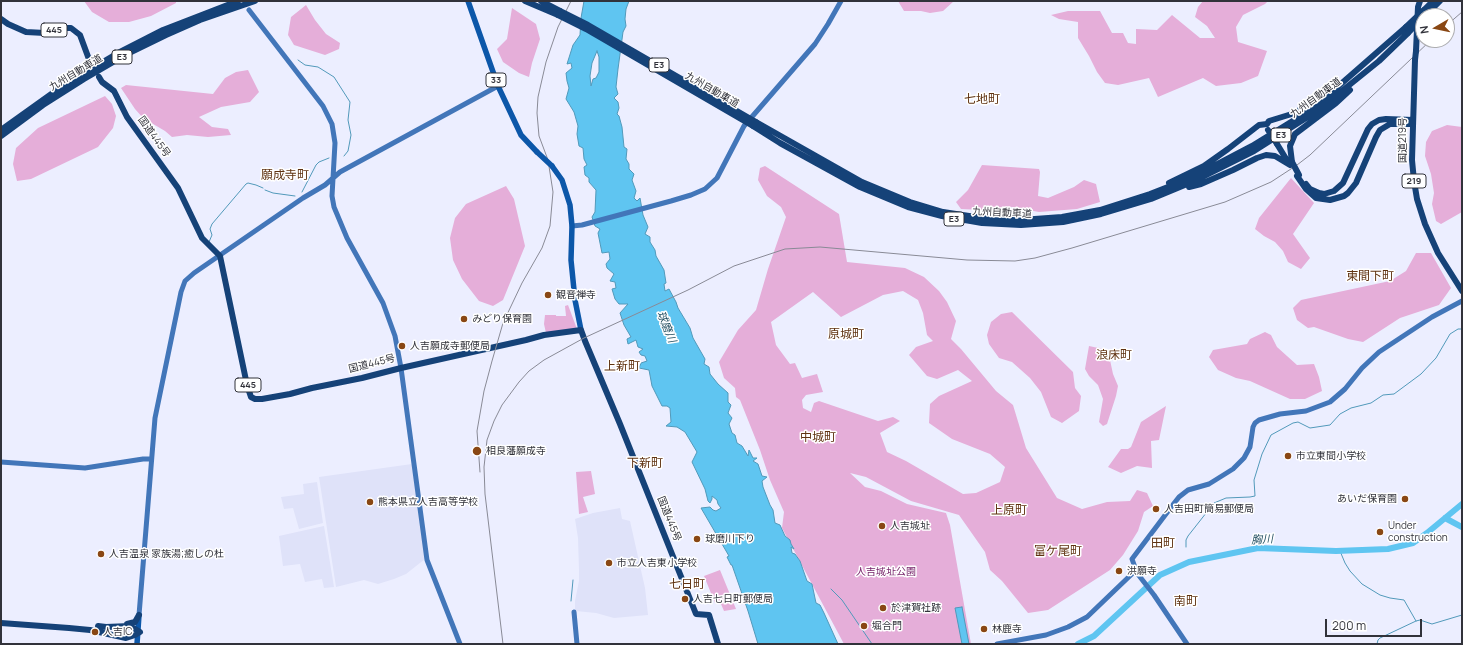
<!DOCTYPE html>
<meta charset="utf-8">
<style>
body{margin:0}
#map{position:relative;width:1463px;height:645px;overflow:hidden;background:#eceeff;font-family:Manrope,sans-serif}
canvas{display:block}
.frame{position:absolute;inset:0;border:2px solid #31323a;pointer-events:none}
.north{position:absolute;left:1415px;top:8px;width:40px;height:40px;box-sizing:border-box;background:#fff;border:1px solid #adadb0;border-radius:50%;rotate:261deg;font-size:11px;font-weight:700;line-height:16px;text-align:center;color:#31323a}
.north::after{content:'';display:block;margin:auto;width:14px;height:18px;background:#894714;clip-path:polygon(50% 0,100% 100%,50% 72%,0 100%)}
.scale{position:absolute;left:1325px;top:619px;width:97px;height:18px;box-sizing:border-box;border:2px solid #31323a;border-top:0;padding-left:5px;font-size:12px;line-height:14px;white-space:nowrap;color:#31323a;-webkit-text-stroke:3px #fff;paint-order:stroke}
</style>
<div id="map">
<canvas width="1463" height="645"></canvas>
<div class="frame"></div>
<div class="north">N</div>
<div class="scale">200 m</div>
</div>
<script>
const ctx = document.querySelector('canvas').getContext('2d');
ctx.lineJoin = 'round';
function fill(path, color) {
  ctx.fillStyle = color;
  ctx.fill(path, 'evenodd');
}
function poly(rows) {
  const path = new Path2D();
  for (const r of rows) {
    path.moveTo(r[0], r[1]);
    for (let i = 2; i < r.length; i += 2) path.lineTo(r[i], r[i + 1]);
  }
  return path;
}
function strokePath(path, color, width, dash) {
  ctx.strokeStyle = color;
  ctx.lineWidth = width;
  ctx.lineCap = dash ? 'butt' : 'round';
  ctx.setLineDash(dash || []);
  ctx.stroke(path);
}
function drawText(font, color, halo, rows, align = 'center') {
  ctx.font = font + ' Manrope,"Noto Sans JP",sans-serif';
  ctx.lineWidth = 3;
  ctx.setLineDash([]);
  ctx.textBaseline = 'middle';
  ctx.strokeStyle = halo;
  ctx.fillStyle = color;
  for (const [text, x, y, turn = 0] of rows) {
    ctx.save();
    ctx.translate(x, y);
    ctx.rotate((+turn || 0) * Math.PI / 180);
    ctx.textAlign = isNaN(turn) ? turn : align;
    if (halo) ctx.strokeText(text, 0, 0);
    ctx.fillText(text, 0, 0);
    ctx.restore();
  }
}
const built = poly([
 [412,464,425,559,406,574,394,579,378,584,364,580,336,587,319,477],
 [317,482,323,523,299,529,293,508,284,509,281,497,304,494,303,484],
 [620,508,622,519,630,521,645,588,648,615,614,618,596,613,576,611,575,610,575,601,579,581,579,570,578,538,575,519,593,513],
 [324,526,334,587,324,588,322,579,305,582,300,564,283,566,279,536]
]);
const green = poly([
 [84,1,176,1,176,3,151,16,129,22,109,22,92,12],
 [898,1,954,1,943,11,930,13,921,11,904,11],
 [1203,1,1268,1,1265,4,1243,15,1236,27,1238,42,1267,51,1258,76,1241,83,1216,86,1203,78,1158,97,1149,78,1118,85,1105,83,1097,72,1089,56,1078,38,1078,22,1059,19,1051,15,1068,11,1100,11,1112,33,1123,33,1128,43,1136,44,1136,29,1157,30,1172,15,1200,38,1215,38,1207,26,1195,17,1198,7],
 [306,5,315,20,326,34,340,43,339,49,325,55,294,45,288,35,291,17],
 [512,8,536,24,540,39,532,63,529,77,519,73,503,62,497,49,507,39],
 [248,70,259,92,250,102,221,107,199,117,212,127,228,129,231,135,208,137,187,135,172,137,165,131,143,118,135,109,121,88,126,85,213,94,225,78,236,72],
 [105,96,112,104,116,116,113,128,98,147,31,179,17,181,13,164,16,148,38,128],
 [1447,125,1462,127,1462,212,1441,224,1436,221,1432,204,1434,193,1431,174,1425,156,1426,142,1432,131],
 [982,165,1039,169,1040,172,1038,196,1048,198,1074,187,1084,180,1096,184,1100,202,1077,209,1039,212,1012,207,982,210,961,209,956,202,968,190],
 [765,166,839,214,847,262,905,268,924,277,939,291,947,302,956,321,951,339,961,349,996,391,1013,405,1026,448,1057,498,1082,509,1107,502,1130,501,1137,490,1147,493,1153,506,1144,512,1138,531,1123,555,1110,570,1048,610,1028,613,1002,581,990,570,985,552,959,515,911,501,866,477,850,473,865,487,881,491,907,504,946,513,950,525,971,644,844,644,782,528,784,512,770,480,760,450,740,400,736,397,735,388,724,378,719,362,738,330,756,310,768,269,786,217,781,207,767,196,758,180,760,168],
 [903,291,918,300,923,313,927,335,933,341,916,347,909,355,927,376,937,379,958,370,972,381,939,396,930,404,929,423,952,439,990,454,1005,467,1000,482,976,493,963,494,906,461,887,452,880,433,900,421,893,417,878,421,819,401,814,403,811,412,803,408,802,400,806,395,823,392,817,374,802,378,795,363,790,364,776,345,771,322,813,292,841,317,883,295],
 [1291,178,1314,203,1293,234,1310,258,1301,269,1288,262,1283,251,1275,242,1264,236,1255,229,1259,218],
 [506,186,514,199,525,246,503,300,493,306,479,301,462,279,453,260,450,238,455,218,466,204],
 [1416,253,1431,253,1451,288,1439,305,1400,318,1363,342,1348,339,1314,327,1308,328,1297,320,1293,308,1301,300,1390,281,1406,271],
 [568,305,577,329,546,333,544,324,545,315,556,315,556,316,566,316,565,306],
 [1012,312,1073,372,1075,388,1081,396,1079,411,1062,423,1051,417,1041,392,1030,378,1012,362,999,358,989,344,987,335,991,322,1001,314],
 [1265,332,1271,335,1277,347,1297,365,1314,364,1319,377,1322,391,1305,399,1290,399,1250,381,1236,378,1218,370,1209,357,1213,350,1247,344,1250,339],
 [1089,346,1103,349,1110,360,1113,374,1118,386,1116,396,1107,424,1103,426,1099,422,1103,399,1098,385,1089,376,1085,369],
 [1166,406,1159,440,1151,441,1152,468,1137,466,1121,473,1108,467,1121,449,1128,449,1131,447,1141,422],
 [591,471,595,494,583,497,588,512,579,514,576,472],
 [720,570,736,609,724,611,721,604,715,603,704,576]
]);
const water = poly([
 [584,1,629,1,626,9,625,19,626,26,623,32,618,69,616,87,618,94,614,98,618,102,619,108,617,114,619,116,622,127,624,147,627,149,626,159,629,164,629,169,634,174,632,180,636,191,634,198,637,201,640,198,643,215,648,227,645,234,650,237,650,242,655,250,656,256,664,270,666,283,664,284,665,291,669,289,676,302,678,308,690,328,693,338,705,359,704,364,709,367,710,374,718,384,728,393,728,402,731,405,728,413,732,418,729,424,732,433,735,435,737,443,742,446,748,456,749,450,753,458,757,458,753,461,758,464,762,476,767,477,762,481,763,487,770,505,773,510,775,523,780,525,785,536,790,540,791,544,794,549,791,547,792,553,795,554,800,561,807,581,812,584,816,603,820,605,824,613,838,644,758,644,748,611,732,565,731,565,727,557,729,556,701,508,710,507,713,510,716,511,721,508,718,504,717,500,712,496,712,499,710,503,708,501,705,489,692,462,697,452,685,432,677,427,666,426,671,422,670,408,667,406,662,406,652,386,649,370,639,368,641,363,647,361,645,356,641,355,639,352,643,349,638,347,636,340,628,344,627,339,631,337,624,325,620,313,628,304,619,304,615,299,612,289,616,288,615,282,610,281,614,274,607,268,606,264,610,259,609,252,602,253,598,233,600,229,595,226,592,217,595,212,596,190,589,182,589,178,585,175,584,167,587,165,584,159,583,148,579,146,577,134,578,126,574,112,566,99,569,88,567,81,566,73,572,68,571,63,567,64,573,45,580,35,581,18,584,1],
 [597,51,599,57,599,72,596,78,593,79,591,86,590,76,592,63,597,51],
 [962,607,969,644,962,644,955,608,962,607]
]);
const stream = poly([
 [298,60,305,65,318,67,334,77,350,102,348,120,351,135,348,151,344,156],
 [265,190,273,193,295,196],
 [302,192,316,165,319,162,329,158],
 [209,242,212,235,210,229,212,224,246,184,248,183,256,185,263,188],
 [1186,547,1186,540,1188,536,1214,503,1226,498,1250,497,1255,496,1254,480,1262,454,1271,435,1293,423,1298,422,1310,428,1330,425,1340,414,1351,408,1371,403,1383,395,1394,394,1421,374,1436,358,1450,334,1458,329,1462,329],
 [1340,551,1345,563,1350,571,1362,584,1380,595,1390,598,1404,600,1416,621],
 [831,589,842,600,872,644],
 [571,601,573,580],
 [1377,644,1378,640,1380,638,1416,621,1420,620,1432,624,1462,615]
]);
const river = poly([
 [1445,518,1462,527],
 [1078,644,1094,636,1160,575,1189,562,1258,548,1336,551,1388,549,1413,543,1427,533,1462,504]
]);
const secondary = poly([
 [249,10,323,106,332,124,335,143,332,196,334,207,347,238,383,303,395,336,401,368,427,560,460,644],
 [572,226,582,225,671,201,691,195,705,189,717,178,744,126,815,44,828,24,841,1],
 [1,462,85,468,143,459,151,459],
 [574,612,577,644],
 [139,615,155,418,181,292,185,281,194,273,303,198,325,185,340,172,498,86],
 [997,644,1046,635,1068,627,1087,617,1136,570],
 [1187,644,1154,595,1137,573,1132,559,1172,506,1179,497,1188,490,1209,484,1233,469,1244,458,1250,447,1253,427,1255,423,1259,420,1280,414,1306,411,1330,402,1345,389,1362,368,1379,352,1432,317,1462,301]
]);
const primary = poly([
 [468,1,498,86,521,135,537,152],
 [552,166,562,180,570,205,572,226,571,260,575,300,581,330],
 [137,644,139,615]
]);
const highway = poly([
 [525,1,558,15],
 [541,1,560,11],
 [1424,10,1433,1],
 [1425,16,1440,1],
 [1,19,8,24,26,32,45,33,64,28,71,28,80,35,90,62],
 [1416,51,1418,7,1420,1],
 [1415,60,1412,160,1414,181,1417,199,1425,224,1438,253,1462,291],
 [99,77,102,82,114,91,127,117,178,188,202,238,220,256,247,385,251,397,255,399,262,399,290,394,312,388,362,378,401,368,526,340,544,335,581,330,585,341,620,424,696,614,709,615,718,644],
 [756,122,862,182,910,202,943,212,982,218,1021,220,1062,217,1100,210,1150,194,1191,178,1252,146,1304,114,1334,90,1406,27],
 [753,126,780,143,860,187,908,207,942,216,982,223,1021,225,1063,222,1101,214,1151,199,1192,182,1254,151,1306,118,1332,99,1379,61,1408,33],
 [1,130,64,85,118,53,163,30,238,1],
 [1,136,43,105,84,79,127,54,166,35,200,20,255,1],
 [1277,144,1288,162],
 [1292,162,1290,146,1295,134,1336,103,1350,90],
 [1297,176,1306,189,1316,198,1330,200,1344,196,1348,193,1356,183,1376,137,1380,130,1390,124,1413,124],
 [1169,183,1204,166,1228,149,1259,125,1267,124,1269,121,1295,113,1326,92],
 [1306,184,1310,189,1319,193,1324,194,1334,191,1343,183,1368,129,1372,124,1379,120,1386,119,1413,120],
 [1189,187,1201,184,1233,170,1257,158,1266,155,1275,156,1290,165],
 [1,623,69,628,90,630,126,638,135,635,140,632,130,626,106,627,98,626],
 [127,624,135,622,139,615]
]);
const rail = poly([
 [1447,25,1462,12],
 [480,472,477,431,484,391,492,361,503,323,522,283,542,248,550,226,553,192,548,160,539,136,537,113,538,97,546,62,558,27,571,1],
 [503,644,485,494,484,467,487,440,494,421,502,405,519,382,529,371,544,360,584,338,688,290,734,266,785,249,820,247,967,260,1015,261,1035,258,1072,248,1225,202,1271,182,1297,165,1310,155,1431,40]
]);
const primaryBridge = poly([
 [537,152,552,166]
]);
const highwayBridge = poly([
 [560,11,588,25,756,122],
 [558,15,586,29,753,126],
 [1406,27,1424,10],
 [1408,33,1423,18],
 [1415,60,1416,51],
 [1268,130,1277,144],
 [1292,162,1299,175]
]);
const markers = [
 [548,295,4,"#894714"],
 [464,319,4,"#894714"],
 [402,346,4,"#894714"],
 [477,451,5,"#894714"],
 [1288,456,4,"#894714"],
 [1405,499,4,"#894714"],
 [370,502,4,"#894714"],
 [1156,509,4,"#894714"],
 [882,526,4,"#894714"],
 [1380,532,4,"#894714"],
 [697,539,4,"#894714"],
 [101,554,4,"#894714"],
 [609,563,4,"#894714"],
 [1119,571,4,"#894714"],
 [685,599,4,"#894714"],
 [883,608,4,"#894714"],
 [864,626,4,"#894714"],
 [984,629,4,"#894714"],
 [95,632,4,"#894714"]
];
const shields = [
 [54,30,26],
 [122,57,20],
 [659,65,20],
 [496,80,20],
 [1281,135,20],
 [1414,181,24],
 [954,219,20],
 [248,385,26]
];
const shieldNames = [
 ["445",54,30],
 ["E3",122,57],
 ["E3",659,65],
 ["33",496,80],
 ["E3",1281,135],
 ["219",1414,181],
 ["E3",954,219],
 ["445",248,385]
];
const streetNames = [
 ["九州自動車道",76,73,-31],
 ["九州自動車道",712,90,30],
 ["九州自動車道",1316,98,-36],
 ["国道445号",154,137,54],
 ["国道219号",1403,140,-90],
 ["九州自動車道",1002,213,3],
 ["国道445号",372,364,-14],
 ["国道445号",669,519,68]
];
const poiNames = [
 ["観音禅寺",556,295],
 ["みどり保育園",472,319],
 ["人吉願成寺郵便局",410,346],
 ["相良藩願成寺",486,451],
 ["市立東間小学校",1296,456],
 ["あいだ保育園",1397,499,"right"],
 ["熊本県立人吉高等学校",378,502],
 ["人吉田町簡易郵便局",1164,509],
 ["人吉城址",890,526],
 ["Under",1388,526],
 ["construction",1388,538],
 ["球磨川下り",705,539],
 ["人吉温泉 家族湯;癒しの杜",109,554],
 ["市立人吉東小学校",617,563],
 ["洪願寺",1127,571],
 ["人吉七日町郵便局",693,599],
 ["於津賀社跡",891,608],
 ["堀合門",872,626],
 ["林鹿寺",992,629],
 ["人吉IC",103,632]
];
const parkNames = [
 ["人吉城址公園",886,572]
];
const waterNames = [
 ["球磨川",666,327,68],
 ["胸川",1262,540,-3]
];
const quarterNames = [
 ["七地町",982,100],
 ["願成寺町",285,176],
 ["東間下町",1370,277],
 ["原城町",846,335],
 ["浪床町",1114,356],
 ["上新町",622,367],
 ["中城町",818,438],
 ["下新町",645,464],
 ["上原町",1009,511],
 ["田町",1163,544],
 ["富ケ尾町",1058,552],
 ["七日町",687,585],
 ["南町",1186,602]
];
fill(built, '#dfe2f9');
fill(green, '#e5aed9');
fill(water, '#5fc5f1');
strokePath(water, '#5199ba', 1);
strokePath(stream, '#5199ba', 1);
strokePath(river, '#5fc5f1', 6);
strokePath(secondary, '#4276b9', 5);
strokePath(primary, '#0c57a9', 5.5);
strokePath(highway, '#154278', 6);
strokePath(rail, '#898a96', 1);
strokePath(primaryBridge, '#0c57a9', 5.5);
strokePath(highwayBridge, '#154278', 6);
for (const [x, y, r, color] of markers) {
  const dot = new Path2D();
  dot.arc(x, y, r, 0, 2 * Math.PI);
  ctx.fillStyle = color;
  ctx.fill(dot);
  strokePath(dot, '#fff', 1.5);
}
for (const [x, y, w] of shields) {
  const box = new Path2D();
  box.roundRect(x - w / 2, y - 7, w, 14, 3);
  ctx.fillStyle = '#fff';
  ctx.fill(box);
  strokePath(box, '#31323a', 1);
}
drawText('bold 9px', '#31323a', null, shieldNames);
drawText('10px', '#31323a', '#fff', streetNames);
drawText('10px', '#31323a', '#fff', poiNames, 'left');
drawText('10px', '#76236a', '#fff', parkNames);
drawText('italic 11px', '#255163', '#fff', waterNames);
drawText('12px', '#5f3210', '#fff', quarterNames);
</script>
